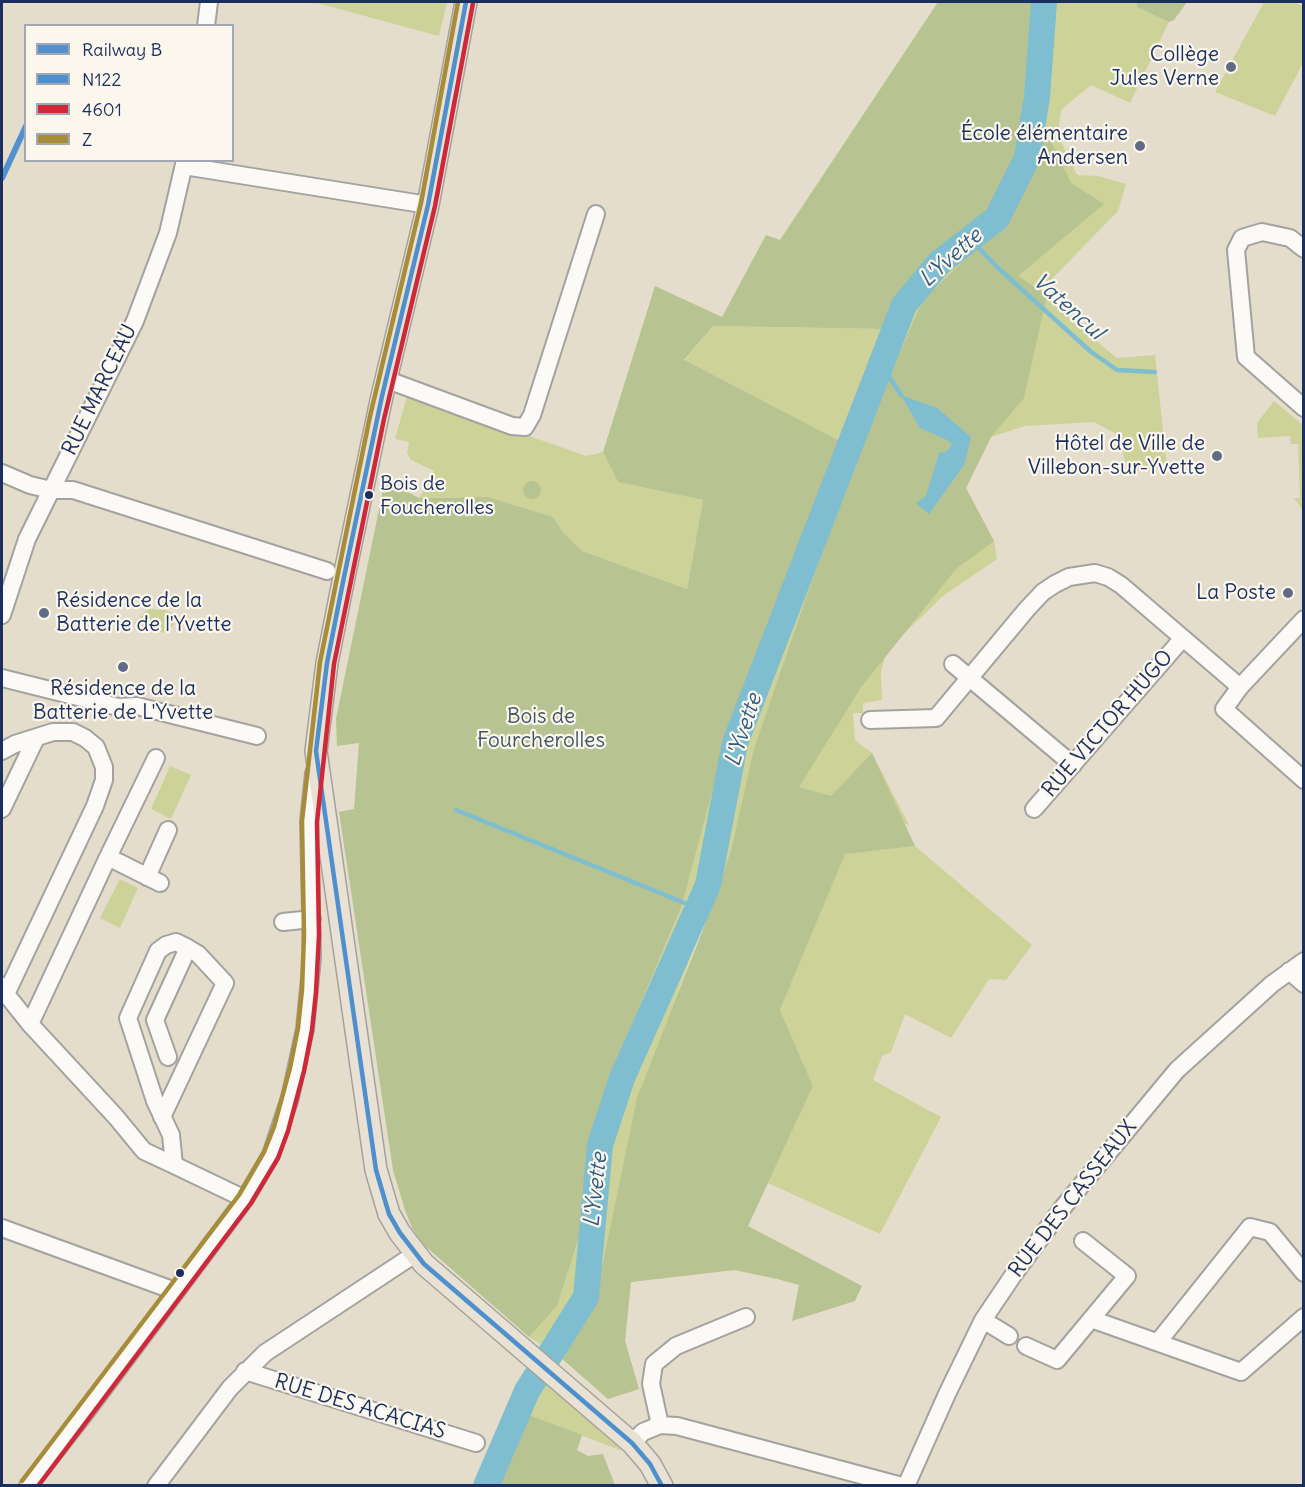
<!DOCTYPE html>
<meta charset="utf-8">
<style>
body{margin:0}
#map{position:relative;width:1305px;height:1487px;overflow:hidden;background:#e4ddcc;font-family:Delius,sans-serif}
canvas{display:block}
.frame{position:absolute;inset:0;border:3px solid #1b2f5e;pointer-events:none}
.legend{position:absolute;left:24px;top:24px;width:210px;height:138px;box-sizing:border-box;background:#fbf7ec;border:2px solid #a1a7b3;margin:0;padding:8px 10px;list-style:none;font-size:18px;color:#1b2f5e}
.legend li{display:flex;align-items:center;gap:12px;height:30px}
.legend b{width:30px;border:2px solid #a1a7b3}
</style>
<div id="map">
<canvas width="1305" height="1487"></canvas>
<div class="frame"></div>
<ul class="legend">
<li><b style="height:8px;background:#5291ce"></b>Railway B</li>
<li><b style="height:8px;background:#4d90cd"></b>N122</li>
<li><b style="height:8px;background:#cf2939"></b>4601</li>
<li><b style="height:8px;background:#a78c3a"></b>Z</li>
</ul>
</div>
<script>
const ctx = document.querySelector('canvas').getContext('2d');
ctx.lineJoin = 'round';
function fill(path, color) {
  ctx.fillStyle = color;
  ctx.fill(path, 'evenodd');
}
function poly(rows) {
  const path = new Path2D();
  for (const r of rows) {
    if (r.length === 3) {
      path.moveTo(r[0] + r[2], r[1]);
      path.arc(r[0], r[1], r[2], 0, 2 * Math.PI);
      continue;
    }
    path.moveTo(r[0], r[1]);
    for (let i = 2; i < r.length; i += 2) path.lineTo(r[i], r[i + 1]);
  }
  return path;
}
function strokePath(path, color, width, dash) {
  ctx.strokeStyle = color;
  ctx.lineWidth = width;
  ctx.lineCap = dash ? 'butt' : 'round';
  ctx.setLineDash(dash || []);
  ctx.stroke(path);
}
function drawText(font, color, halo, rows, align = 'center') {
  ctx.font = font + ' Delius,sans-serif';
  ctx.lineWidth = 4.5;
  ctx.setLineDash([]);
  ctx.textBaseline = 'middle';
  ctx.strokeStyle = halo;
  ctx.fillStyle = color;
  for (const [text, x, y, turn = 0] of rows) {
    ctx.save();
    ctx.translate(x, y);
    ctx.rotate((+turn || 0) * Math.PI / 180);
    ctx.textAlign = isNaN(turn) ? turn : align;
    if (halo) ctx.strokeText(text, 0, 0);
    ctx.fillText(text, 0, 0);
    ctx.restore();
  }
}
const green = poly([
 [313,2,447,2,439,36],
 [1044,2,1137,2,1138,7,1169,22,1130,103,1091,85,1061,110,1058,135,1077,175,1098,176,1126,184,1118,211,1045,286,1047,295,1056,307,1117,358,1155,355,1167,468,1128,472,1118,435,1094,422,1025,426,991,437,966,488,994,541,997,559,943,596,887,650,881,671,882,700,863,703,863,713,853,713,855,740,872,753,909,825,800,787,653,1175,749,1227,734,1270,630,1282,625,1341,639,1389,608,1399,559,1356,529,1337,557,1306,581,1231,589,1146,628,1034,682,905,715,782,776,619,846,444,684,361,713,326,886,329,898,297,924,266,954,237,992,210,1025,141],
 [715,893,703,930,672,1007],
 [1264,2,1293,2,1303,6,1303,63,1275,116,1215,92],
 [408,393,586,456,603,452,618,482,703,500,687,589,582,551,563,532,553,517,458,497,419,498,434,471,411,460,407,453,409,442,395,439],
 [1274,401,1303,425,1303,511,1294,498,1300,498,1298,444,1291,444,1290,436,1258,438,1257,423],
 [148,609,165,610,173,613,174,625,165,633,133,624],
 [170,766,191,775,171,819,151,809],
 [915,846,1032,945,1006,980,989,979,951,1038,905,1014,891,1052,882,1056,873,1080,941,1117,880,1234,768,1183,813,1086,780,1010,845,853],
 [120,879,138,888,120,928,100,918],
 [542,1377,622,1451,521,1412]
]);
const forest = poly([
 [938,2,1044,2,1034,58,1025,141,992,210,954,237,924,266,898,297,887,329,713,326,684,360,846,444,776,619,715,782,682,905,628,1034,589,1146,581,1231,557,1306,529,1337,424,1245,412,1228,405,1210,393,1170,339,812,354,809,359,743,337,746,336,719,385,480,419,498,487,497,553,517,563,532,582,551,687,589,703,500,618,482,603,452,655,286,722,317,766,235,780,240],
 [1137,2,1187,2,1174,20,1169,22,1137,7],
 [1047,133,1071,183,1104,204,1018,276,1047,295,1024,398,991,437,966,488,994,541,956,569,862,686,799,787,831,796,872,753,915,846,845,854,780,1010,813,1086,748,1226,862,1286,855,1301,792,1321,799,1285,777,1279,734,1270,631,1282,625,1341,639,1389,608,1399,559,1356,603,1263,637,1098,703,930,731,851,754,749,805,601,867,426,923,300,977,248],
 [532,490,9],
 [521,1412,582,1435,577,1450,588,1456,603,1454,615,1485,496,1485]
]);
const water = poly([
 [901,395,937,408,971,437,964,465,929,514,916,503,926,496,939,453,946,452,952,445,947,440,920,428]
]);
const stream = poly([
 [970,239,997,267,1090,351,1117,370,1155,372],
 [881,364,901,395],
 [456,810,697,908]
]);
const river = poly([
 [486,1486,527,1391,586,1297,600,1145,622,1078,708,885,735,743,904,305,939,263,997,218,1027,158,1037,97,1044,2]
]);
const minor = poly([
 [206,26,209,2],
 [184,166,428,205],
 [1304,249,1290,238,1262,232,1242,238,1236,250,1246,357,1304,408],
 [385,379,512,426,525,427,532,415,596,214],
 [2,473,30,485,51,490,73,490,327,571],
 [2,615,27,539,135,321,168,233,185,160],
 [1304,619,1240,687,1224,709,1304,780],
 [953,664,1073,765],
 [2,678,118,707,137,706,257,736],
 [870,720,936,718,1027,609,1043,592,1055,584,1069,577,1095,573,1108,577,1121,585,1240,687],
 [2,751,15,744,53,732,73,732,85,738,96,747,104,767,104,780,95,806,6,994],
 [2,809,36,738],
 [1034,809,1183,638],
 [108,857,156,758],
 [147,877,168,830],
 [160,883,108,857,30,1024,116,1117,144,1151,174,1165],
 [283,922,312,919],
 [1289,971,1304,984],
 [3,986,6,994,30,1024],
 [168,1057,155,1020,188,948,176,942,166,945,158,951,128,1018,155,1101,171,1135,174,1165,245,1199],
 [162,1117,225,983,198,954,188,948],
 [2,1228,175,1291],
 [1091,1319,1241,1372,1304,1317],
 [983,1320,1009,1336],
 [1158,1342,1250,1227,1270,1232,1304,1273],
 [1026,1346,1057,1360,1127,1276,1083,1241],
 [245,1371,476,1443],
 [660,1425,651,1384,654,1364,676,1346,746,1317],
 [632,1443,643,1432,660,1425,677,1426,902,1486],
 [28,1486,85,1413,245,1199,271,1155,290,1098,305,1029,312,958,309,822,314,773],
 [156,1486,230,1388,265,1353,415,1254],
 [906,1486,947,1394,983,1320,1014,1274,1064,1206,1177,1070,1272,984,1304,961]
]);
const major = poly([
 [466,2,428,205,382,396,344,577,327,663,316,751,376,1170,389,1214,400,1233,424,1264,632,1443,650,1464,662,1486]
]);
const bus1 = poly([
 [466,2,428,205,382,396,344,577,327,663,316,751,376,1170,389,1214,400,1233,424,1264,632,1443,650,1464,662,1486]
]);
const bus2 = poly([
 [38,1486,251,1203,278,1158,288,1131,304,1071,312,1030,316,992,319,935,317,822,334,664,384,419,435,206,473,3]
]);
const bus3 = poly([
 [22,1481,239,1195,264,1152,274,1127,290,1068,298,1028,302,990,304,935,302,821,320,662,370,416,421,203,458,2]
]);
const rail1 = poly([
 [2,178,26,126]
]);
const markers = [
 [1231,67,6,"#616c84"],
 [1140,146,6,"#616c84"],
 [1217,456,6,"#616c84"],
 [369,495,5,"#1b2f5e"],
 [1288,593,6,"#616c84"],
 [44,613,6,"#616c84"],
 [123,667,6,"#616c84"],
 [180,1273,5,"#1b2f5e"]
];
const busNames = [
 ["Bois de",380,484],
 ["Foucherolles",380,508]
];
const poiNames = [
 ["Collège",1219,55],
 ["Jules Verne",1219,79],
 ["École élémentaire",1128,134],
 ["Andersen",1128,158],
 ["Hôtel de Ville de",1205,444],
 ["Villebon-sur-Yvette",1205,468],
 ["La Poste",1276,593],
 ["Résidence de la",56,601,"left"],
 ["Batterie de l'Yvette",56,625,"left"],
 ["Résidence de la",123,689,"center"],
 ["Batterie de L'Yvette",123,713,"center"]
];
const streetNames = [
 ["RUE MARCEAU",100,390,-64],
 ["RUE VICTOR HUGO",1108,724,-49],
 ["RUE DES CASSEAUX",1073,1199,-52],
 ["RUE DES ACACIAS",360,1407,17]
];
const parkNames = [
 ["Bois de",541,717],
 ["Fourcherolles",541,741]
];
const waterNames = [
 ["L'Yvette",951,258,-42],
 ["Vatencul",1068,307,42],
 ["L'Yvette",744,730,-72],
 ["L'Yvette",596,1190,-84]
];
fill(green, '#cdd398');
fill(forest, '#b7c391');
fill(water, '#7ebed0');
strokePath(stream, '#7ebed0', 4.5);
strokePath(river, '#7ebed0', 26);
strokePath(minor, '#a3a29e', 20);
strokePath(major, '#a3a29e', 24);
strokePath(minor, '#fbfaf7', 16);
strokePath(major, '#e9e1d4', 21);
strokePath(bus1, '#4d90cd', 4.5);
strokePath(bus2, '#cf2939', 4.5);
strokePath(bus3, '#a78c3a', 4.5);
strokePath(rail1, '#5291ce', 6);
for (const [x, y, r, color] of markers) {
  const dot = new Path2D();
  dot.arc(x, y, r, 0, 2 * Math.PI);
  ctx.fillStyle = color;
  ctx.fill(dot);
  strokePath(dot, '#fbf7ec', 2);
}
drawText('20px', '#1b2f5e', '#fbf7ec', busNames, 'left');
drawText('21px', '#1b2f5e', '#fbf7ec', poiNames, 'right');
drawText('21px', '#1b2f5e', '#fbf7ec', streetNames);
drawText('21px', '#435662', '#fbf7ec', parkNames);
drawText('italic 22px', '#2f5c86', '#fbf7ec', waterNames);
</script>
